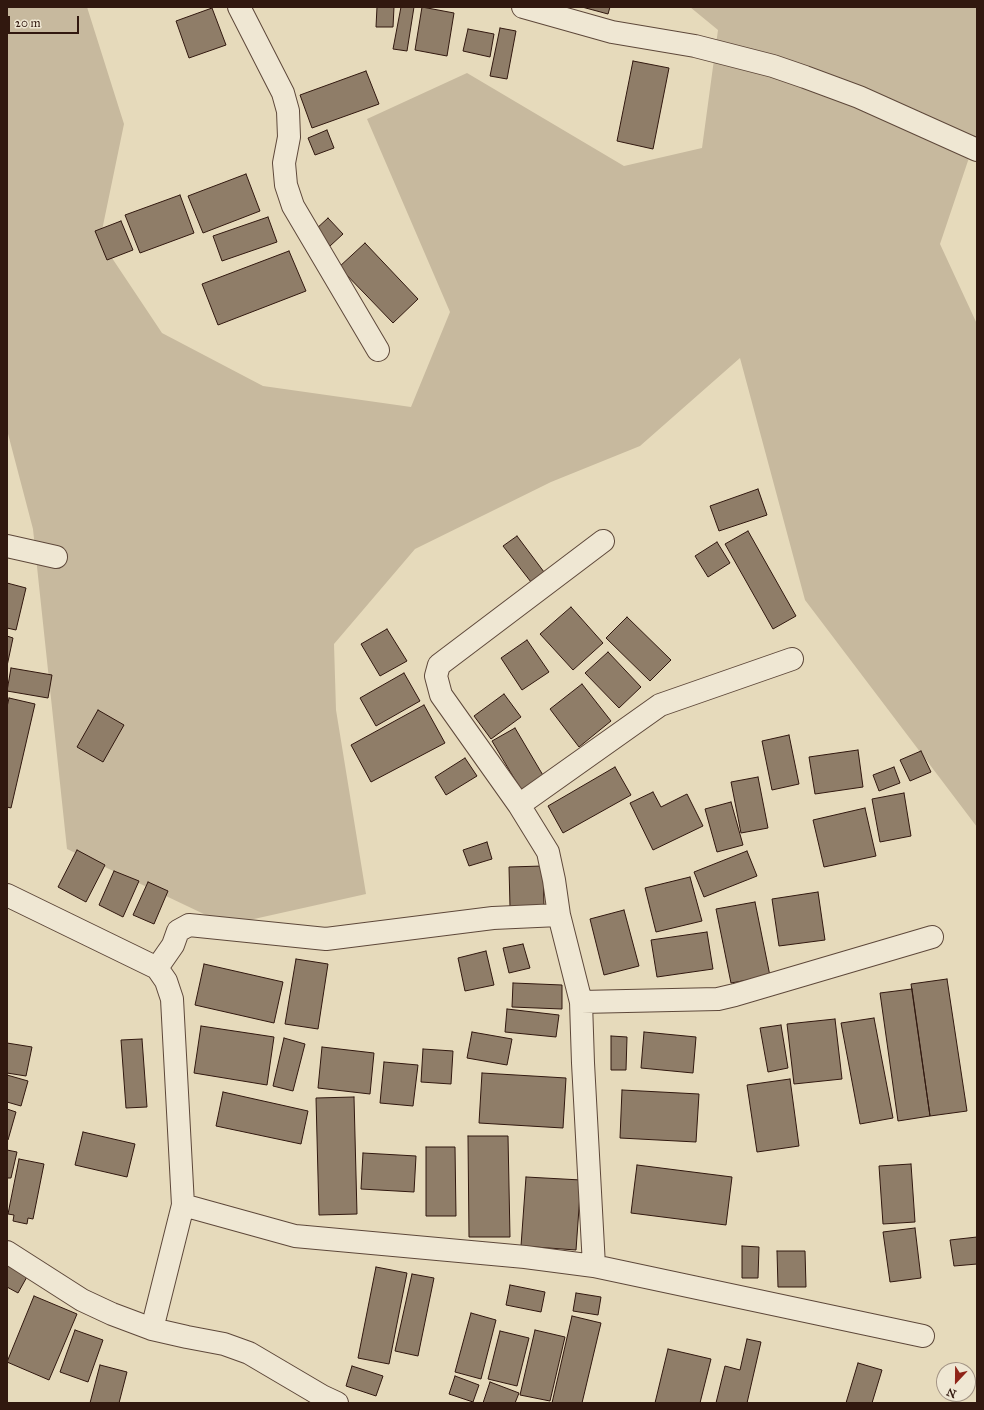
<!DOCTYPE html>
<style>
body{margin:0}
#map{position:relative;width:984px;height:1410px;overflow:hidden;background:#e6dabb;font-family:"IM FELL Great Primer",serif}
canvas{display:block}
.frame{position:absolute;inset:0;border:8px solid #31180f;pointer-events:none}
.north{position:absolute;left:936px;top:1362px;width:40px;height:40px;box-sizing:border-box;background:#efe7d3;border:1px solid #a39485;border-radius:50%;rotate:202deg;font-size:11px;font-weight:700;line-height:16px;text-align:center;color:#31180f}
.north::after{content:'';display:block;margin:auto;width:14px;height:18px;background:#8f2418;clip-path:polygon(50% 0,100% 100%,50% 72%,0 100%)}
.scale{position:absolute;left:8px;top:16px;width:71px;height:18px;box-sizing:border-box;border:2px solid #31180f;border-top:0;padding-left:5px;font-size:12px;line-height:14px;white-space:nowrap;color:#31180f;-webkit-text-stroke:3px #efe7d3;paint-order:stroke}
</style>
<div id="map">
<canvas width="984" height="1410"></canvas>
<div class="frame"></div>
<div class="north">N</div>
<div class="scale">20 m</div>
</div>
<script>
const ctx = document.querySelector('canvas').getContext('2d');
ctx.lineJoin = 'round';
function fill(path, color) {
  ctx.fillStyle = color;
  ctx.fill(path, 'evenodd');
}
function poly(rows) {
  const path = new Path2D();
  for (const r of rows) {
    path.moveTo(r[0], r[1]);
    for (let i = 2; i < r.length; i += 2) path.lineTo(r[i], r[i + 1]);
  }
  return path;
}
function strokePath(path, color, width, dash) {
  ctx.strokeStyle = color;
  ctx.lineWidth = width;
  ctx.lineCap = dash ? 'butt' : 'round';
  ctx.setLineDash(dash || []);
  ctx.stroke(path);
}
const green = poly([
 [7,7,87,7,124,124,100,240,162,333,263,386,411,407,450,312,367,119,467,73,624,166,702,148,718,30,690,7,977,7,977,134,940,244,977,324,977,827,805,600,740,358,640,446,551,482,415,549,334,644,336,710,366,894,227,925,67,849,33,529,7,430]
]);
const building = poly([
 [377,7,394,7,393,27,376,27,377,7],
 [401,7,414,7,407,51,393,49,401,7],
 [422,7,454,13,447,56,415,50,422,7],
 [582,7,610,7,608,14,582,7],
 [212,8,226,45,189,58,176,21,212,8],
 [500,28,516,31,507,79,490,76,500,28],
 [468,29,494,34,490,57,463,51,468,29],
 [633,61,669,68,653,149,617,141,633,61],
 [366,71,379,104,312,128,300,95,366,71],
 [327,130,334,148,315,155,308,138,327,130],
 [246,174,260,211,203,233,188,196,246,174],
 [180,195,194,233,140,253,125,215,180,195],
 [268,217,277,242,222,261,213,236,268,217],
 [328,218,343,234,330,246,315,230,328,218],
 [121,221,133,250,107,260,95,231,121,221],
 [365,243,418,299,393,323,339,267,365,243],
 [289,251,306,291,218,325,202,284,289,251],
 [758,489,767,515,719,531,710,506,758,489],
 [748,531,796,616,773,629,725,544,748,531],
 [517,536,544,572,531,582,503,546,517,536],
 [717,542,730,563,708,577,695,556,717,542],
 [7,583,26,588,16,630,7,628,7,583],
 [571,607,603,643,573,670,540,634,571,607],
 [627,617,671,660,650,681,606,638,627,617],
 [387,629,407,661,380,676,361,644,387,629],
 [7,636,13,638,7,666,7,636],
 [527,640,549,672,522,690,501,658,527,640],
 [608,652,641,687,619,708,585,673,608,652],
 [11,668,52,675,48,698,7,691,11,668],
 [404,673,420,701,376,726,360,698,404,673],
 [582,684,611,721,579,747,550,709,582,684],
 [504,694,521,717,491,739,474,716,504,694],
 [9,698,35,704,11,808,7,807,7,707,9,698],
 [424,705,445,743,371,782,351,745,424,705],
 [98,710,124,725,103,762,77,747,98,710],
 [515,728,547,782,524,795,492,741,515,728],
 [789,735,799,784,772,790,762,741,789,735],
 [858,750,863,787,815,794,809,757,858,750],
 [921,751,931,772,910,781,900,760,921,751],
 [465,758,477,776,446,795,435,777,465,758],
 [615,767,631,795,563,833,548,806,615,767],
 [894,767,900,783,879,791,873,775,894,767],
 [758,777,768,828,741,833,731,782,758,777],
 [653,792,661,807,687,794,703,826,653,850,630,803,653,792],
 [904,793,911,836,880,842,872,799,904,793],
 [731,802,743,845,717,852,705,809,731,802],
 [865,808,876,856,824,867,813,820,865,808],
 [487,842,492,859,469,866,463,850,487,842],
 [77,850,105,865,86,902,58,887,77,850],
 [747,851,757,876,704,897,694,872,747,851],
 [543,866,544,906,510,907,509,867,543,866],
 [114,871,139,881,123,917,99,905,114,871],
 [690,877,702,921,656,932,645,888,690,877],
 [148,882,168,891,154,924,133,915,148,882],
 [818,892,825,940,779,946,772,899,818,892],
 [755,902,770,976,731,983,716,909,755,902],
 [624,910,639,966,604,975,590,919,624,910],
 [707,932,713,969,657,977,651,940,707,932],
 [523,944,530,968,509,973,503,948,523,944],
 [486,951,494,985,465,991,458,958,486,951],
 [296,959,328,964,318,1029,285,1024,296,959],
 [204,964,283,982,274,1023,195,1005,204,964],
 [947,979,967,1111,930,1116,911,984,947,979],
 [513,983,562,985,562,1009,512,1007,513,983],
 [912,989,930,1116,898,1121,880,993,912,989],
 [507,1009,559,1015,556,1037,505,1032,507,1009],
 [874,1018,893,1118,860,1124,841,1023,874,1018],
 [835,1019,842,1079,794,1084,787,1024,835,1019],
 [781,1025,788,1068,768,1072,760,1028,781,1025],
 [201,1026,274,1037,267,1085,194,1073,201,1026],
 [472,1032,512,1039,507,1065,467,1058,472,1032],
 [644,1032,696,1037,693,1073,641,1068,644,1032],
 [611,1036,627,1037,626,1070,611,1070,611,1036],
 [284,1038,305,1044,293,1091,273,1086,284,1038],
 [142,1039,147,1107,126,1108,121,1040,142,1039],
 [7,1043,32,1047,26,1076,7,1073,7,1043],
 [322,1047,374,1053,370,1094,318,1088,322,1047],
 [423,1049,453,1051,451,1084,421,1082,423,1049],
 [384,1062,418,1065,413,1106,380,1103,384,1062],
 [482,1073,566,1078,563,1128,479,1123,482,1073],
 [7,1075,28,1081,21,1106,7,1102,7,1075],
 [790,1079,799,1146,757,1152,747,1085,790,1079],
 [622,1090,699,1094,696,1142,620,1138,622,1090],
 [223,1092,308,1111,301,1144,216,1126,223,1092],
 [354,1097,357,1214,319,1215,316,1098,354,1097],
 [7,1109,16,1112,8,1140,7,1140,7,1109],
 [83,1132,135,1144,127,1177,75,1165,83,1132],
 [468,1136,508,1136,510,1237,469,1237,468,1136],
 [426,1147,455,1147,456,1216,426,1216,426,1147],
 [7,1150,17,1152,11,1178,7,1178,7,1150],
 [363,1153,416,1156,414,1192,361,1189,363,1153],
 [19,1159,44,1164,33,1219,28,1218,27,1224,13,1221,14,1215,8,1214,19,1159],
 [911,1164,915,1222,883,1224,879,1166,911,1164],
 [637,1165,732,1177,726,1225,631,1213,637,1165],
 [526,1177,581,1180,576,1250,521,1246,526,1177],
 [915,1228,921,1278,890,1282,883,1232,915,1228],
 [977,1237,977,1264,954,1266,950,1240,977,1237],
 [742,1246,759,1247,758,1278,742,1278,742,1246],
 [777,1251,805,1251,806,1287,778,1287,777,1251],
 [7,1264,28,1275,18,1293,7,1287,7,1264],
 [376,1267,407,1273,389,1364,358,1358,376,1267],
 [412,1274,434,1278,418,1356,395,1351,412,1274],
 [510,1285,545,1292,541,1312,506,1305,510,1285],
 [576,1293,601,1297,598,1315,573,1311,576,1293],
 [34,1296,77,1314,49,1380,7,1362,34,1296],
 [471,1313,496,1320,481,1379,455,1372,471,1313],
 [572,1316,601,1323,582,1403,552,1403,572,1316],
 [75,1330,103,1340,88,1382,60,1372,75,1330],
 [535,1330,565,1337,550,1401,520,1395,535,1330],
 [500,1331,529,1338,517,1386,488,1379,500,1331],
 [747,1339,761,1342,747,1403,716,1403,725,1366,740,1370,747,1339],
 [668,1349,711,1359,700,1403,655,1403,668,1349],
 [858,1363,882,1370,872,1403,846,1403,858,1363],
 [100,1365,127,1372,119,1403,90,1403,100,1365],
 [352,1366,383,1376,376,1396,346,1386,352,1366],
 [455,1376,479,1385,473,1402,449,1394,455,1376],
 [490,1382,519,1393,515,1403,483,1403,490,1382]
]);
const minor = poly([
 [239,7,283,93,288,111,289,137,284,163,286,185,293,206,378,350],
 [523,7,612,32,695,46,773,66,805,77,859,97,977,150],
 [7,546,56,557],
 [519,805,660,705,792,659],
 [7,895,157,968,166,981,172,999,183,1205,152,1329],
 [157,968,173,945,178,931,189,925,326,939,493,918,559,915],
 [581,1002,718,999,735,995,932,937],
 [183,1205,295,1236,525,1257,594,1266,923,1336],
 [7,1252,82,1300,112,1314,152,1329,187,1337,224,1344,249,1353,322,1396,337,1403],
 [594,1266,583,1063,581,1002,559,915,554,880,548,852,519,805,441,695,436,676,439,665,603,541]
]);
fill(green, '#c7b99e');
fill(building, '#8f7d68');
strokePath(building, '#31180f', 1);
strokePath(minor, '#5e483a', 24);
strokePath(minor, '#efe7d3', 22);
</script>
